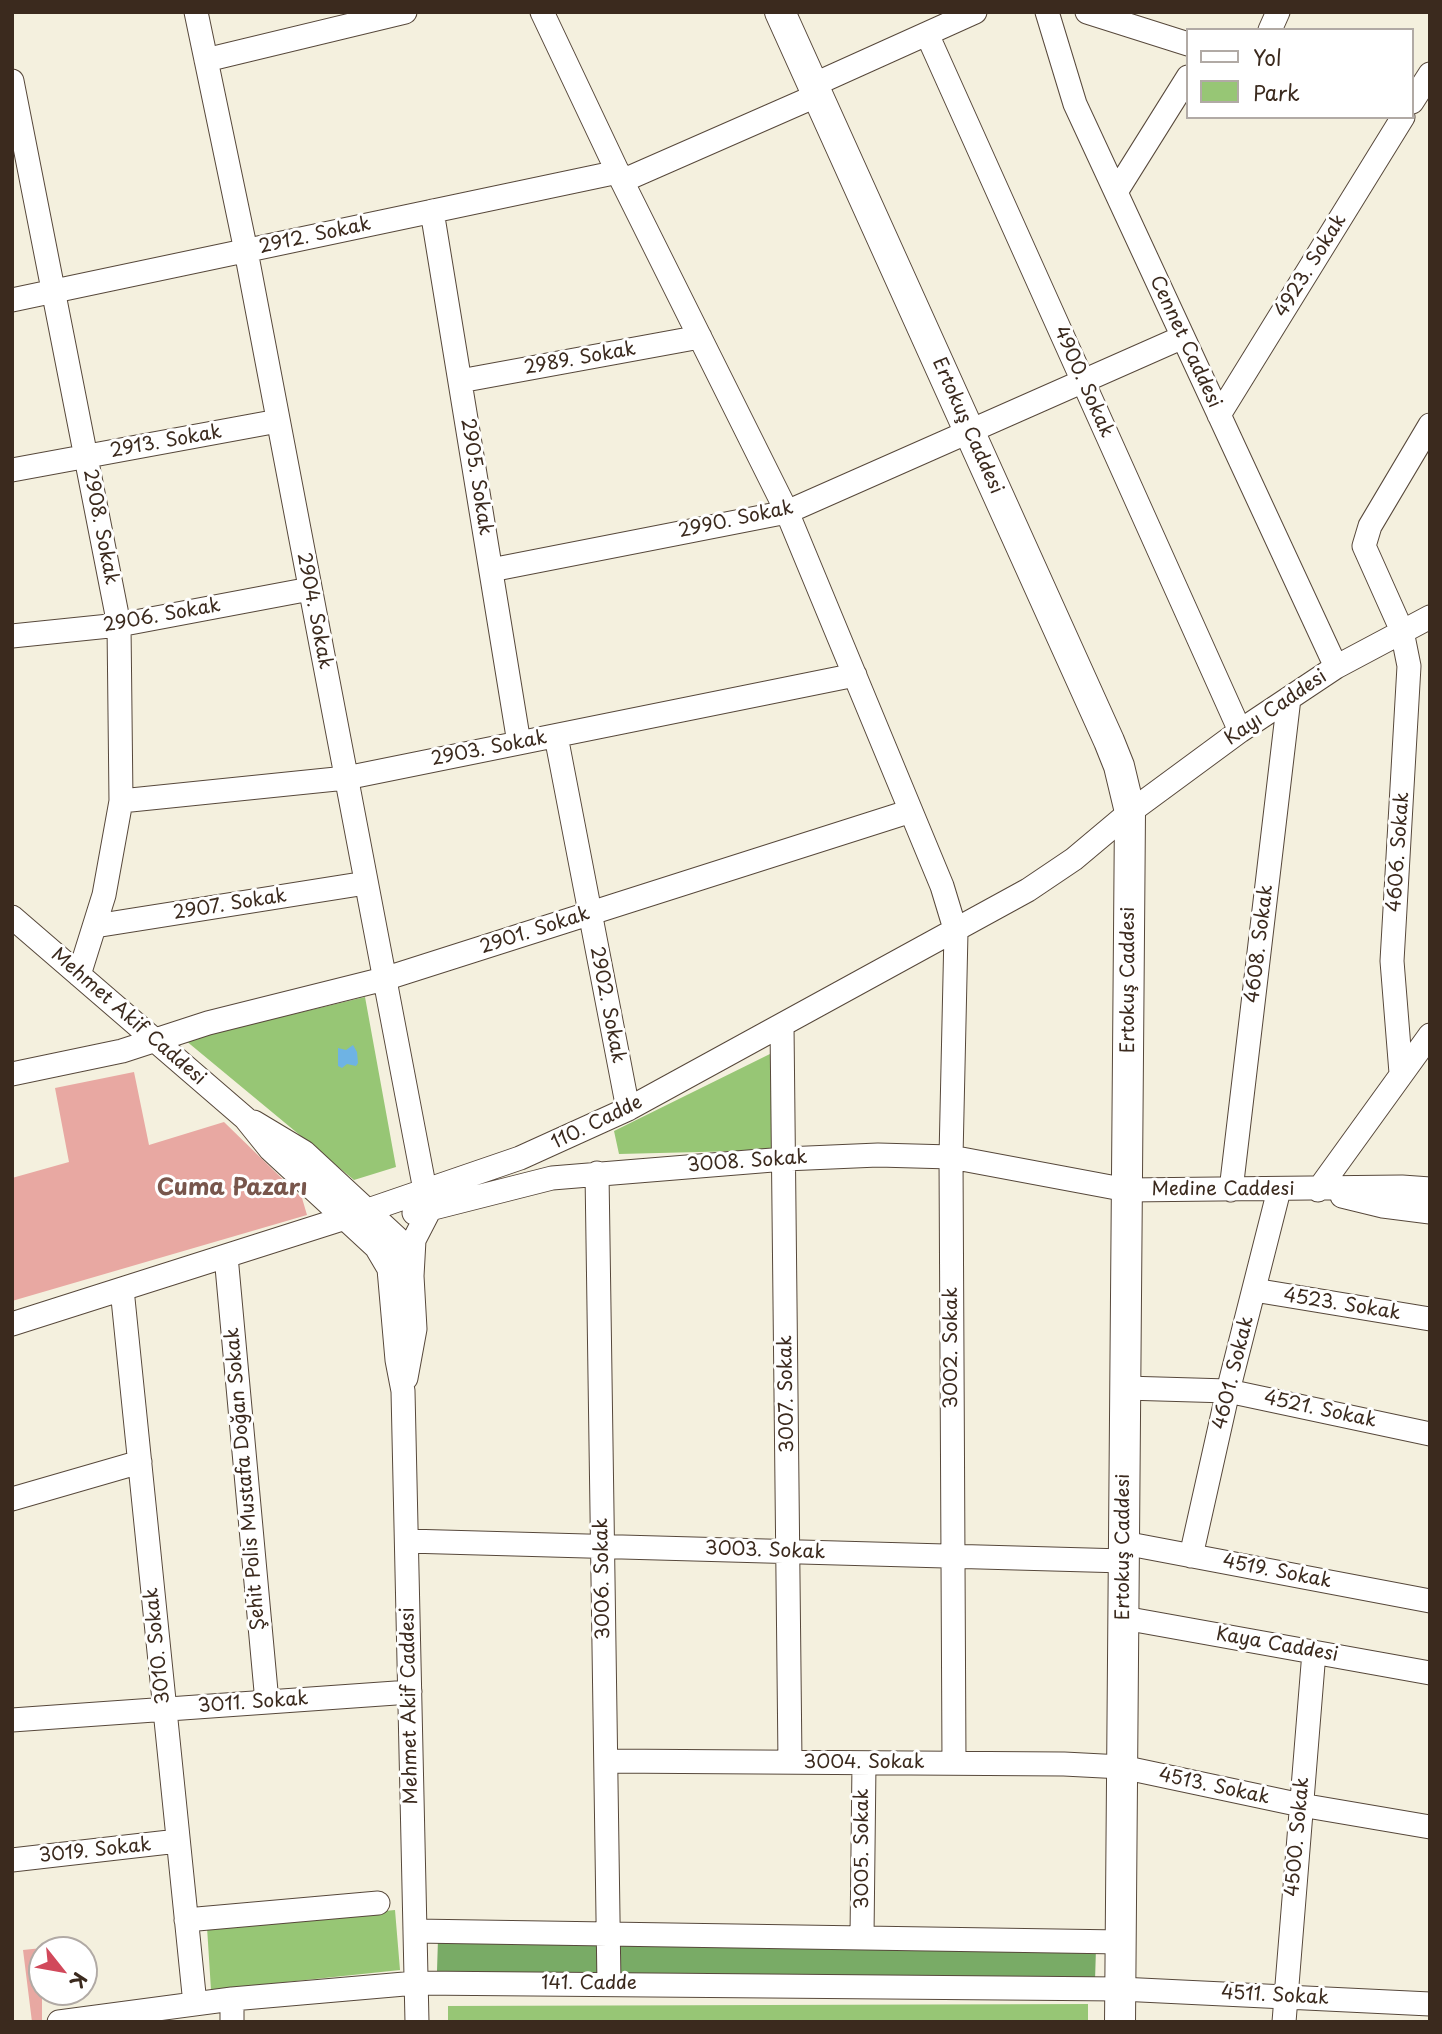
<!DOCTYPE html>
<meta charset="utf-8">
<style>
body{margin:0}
#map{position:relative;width:1442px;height:2034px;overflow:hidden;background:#f4f0de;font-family:"Playpen Sans",sans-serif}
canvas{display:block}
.frame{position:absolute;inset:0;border:14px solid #3b2a1e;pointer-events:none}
.legend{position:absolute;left:1186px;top:28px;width:228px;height:91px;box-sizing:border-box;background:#fff;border:2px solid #b1aaa5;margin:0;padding:9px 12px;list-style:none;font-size:21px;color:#3b2a1e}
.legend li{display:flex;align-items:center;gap:14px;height:35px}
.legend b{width:35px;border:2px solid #b1aaa5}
.north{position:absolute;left:28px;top:1936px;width:70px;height:70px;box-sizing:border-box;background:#fff;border:2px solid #b1aaa5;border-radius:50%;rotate:121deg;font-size:19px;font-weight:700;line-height:28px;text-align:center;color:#3b2a1e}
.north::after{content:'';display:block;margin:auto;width:24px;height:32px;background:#d1495b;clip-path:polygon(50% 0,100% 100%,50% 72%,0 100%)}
</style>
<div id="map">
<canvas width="1442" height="2034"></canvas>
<div class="frame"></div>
<ul class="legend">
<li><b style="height:9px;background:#fff"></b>Yol</li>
<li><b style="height:19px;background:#97c675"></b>Park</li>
</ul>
<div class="north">K</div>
</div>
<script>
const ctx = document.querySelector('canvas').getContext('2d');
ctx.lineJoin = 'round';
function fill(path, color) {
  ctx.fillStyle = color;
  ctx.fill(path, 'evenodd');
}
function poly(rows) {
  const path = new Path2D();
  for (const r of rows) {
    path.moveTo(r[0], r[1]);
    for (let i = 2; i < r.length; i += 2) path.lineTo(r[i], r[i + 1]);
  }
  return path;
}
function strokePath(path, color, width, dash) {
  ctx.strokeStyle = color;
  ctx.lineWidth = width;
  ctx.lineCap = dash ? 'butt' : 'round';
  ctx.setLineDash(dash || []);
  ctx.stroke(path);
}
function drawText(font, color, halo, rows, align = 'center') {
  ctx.font = font + ' "Playpen Sans",sans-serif';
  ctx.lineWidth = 6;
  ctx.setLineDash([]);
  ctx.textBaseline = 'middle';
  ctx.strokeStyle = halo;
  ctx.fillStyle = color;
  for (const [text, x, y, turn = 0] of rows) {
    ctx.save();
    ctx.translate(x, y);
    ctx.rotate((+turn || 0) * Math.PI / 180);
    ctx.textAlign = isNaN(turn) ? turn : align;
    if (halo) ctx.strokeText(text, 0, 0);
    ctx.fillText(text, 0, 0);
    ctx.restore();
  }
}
const green = poly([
 [365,997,396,1167,354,1180,185,1040],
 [776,1051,779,1150,619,1154,614,1131],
 [395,1910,400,1970,211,1990,207,1927],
 [1088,2004,1088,2022,448,2022,448,2006]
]);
const forest = poly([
 [438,1939,599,1942,599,1974,437,1971],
 [621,1942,1096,1948,1095,1981,620,1974]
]);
const water = poly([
 [353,1045,357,1052,358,1063,356,1066,347,1064,342,1068,338,1066,338,1048,346,1050]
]);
const building = poly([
 [134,1072,149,1145,224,1122,302,1198,307,1215,12,1301,12,1178,69,1162,55,1088],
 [42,1948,42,2022,32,2022,23,1950]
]);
const minor = poly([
 [196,12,246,251,429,1211,414,1240,412,1276],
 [542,12,622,181,787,512,942,886,956,932,951,1157,954,1763],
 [1047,12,1075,104,1336,667],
 [1087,12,1188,44],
 [1270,30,1278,12],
 [927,34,1240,731],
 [206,60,405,12],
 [12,81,119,625,121,801,104,895,79,975],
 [813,85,975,12],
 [1412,102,1430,74],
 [622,181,818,95],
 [1116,192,1188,77],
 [432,211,519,743],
 [12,300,618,172],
 [460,381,700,337],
 [1219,415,1403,117],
 [12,470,278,421],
 [491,570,787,512,1183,337],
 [12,636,119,625,310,589],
 [556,736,628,1109],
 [121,801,346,778,855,675],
 [12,917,245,1118,270,1149,376,1247,389,1269,397,1360,403,1391,417,2022],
 [95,926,366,883],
 [782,1026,790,1762],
 [1401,1073,1392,961,1409,666,1402,631,1364,546,1370,526,1430,425],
 [12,1074,122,1051,208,1023,384,979,911,811],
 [254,1122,304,1152,398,1239,409,1260,412,1276,415,1329,406,1378],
 [597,1173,609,1984],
 [1231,1190,1289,698],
 [1318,1190,1430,1035],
 [1342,1196,1383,1206,1430,1212],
 [414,1213,552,1178,785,1159,878,1155,951,1157,1127,1190,1402,1187,1430,1189],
 [226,1256,267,1702],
 [122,1289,195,2004],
 [1254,1290,1430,1319],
 [12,1324,345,1218,520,1158,628,1109,1028,890,1074,859,1130,812,1240,731,1336,667,1430,617],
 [1125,1388,1228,1391,1430,1434],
 [12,1499,140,1462],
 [407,1541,1124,1561],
 [1124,1543,1430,1601],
 [1191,1556,1228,1391,1279,1190],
 [1124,1618,1430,1673],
 [12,1720,410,1692],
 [606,1761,1064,1764,1122,1767,1301,1805,1430,1827],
 [12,1860,178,1841],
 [186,1920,378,1903],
 [415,1931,1121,1942],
 [862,1936,864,1763],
 [59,2022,232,1999,416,1983,1120,1989,1430,2004],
 [232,2022,232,1999],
 [1284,2022,1314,1652]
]);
const major = poly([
 [780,12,1109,741,1119,766,1130,812,1120,2022]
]);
const streetNames = [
 ["2912. Sokak",315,236,-12],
 ["4923. Sokak",1311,266,-58],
 ["Cennet Caddesi",1185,342,65],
 ["2989. Sokak",580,359,-10],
 ["4900. Sokak",1083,382,66],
 ["Ertokuş Caddesi",967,426,66],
 ["2913. Sokak",166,442,-10],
 ["2905. Sokak",476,477,81],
 ["2990. Sokak",736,520,-12],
 ["2908. Sokak",100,527,79],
 ["2904. Sokak",314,611,79],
 ["2906. Sokak",162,616,-10],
 ["Kayı Caddesi",1276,708,-34],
 ["2903. Sokak",489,749,-11],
 ["4606. Sokak",1399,852,-86],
 ["2907. Sokak",230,905,-9],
 ["2901. Sokak",535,931,-18],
 ["4608. Sokak",1260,944,-83],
 ["Ertokuş Caddesi",1129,980,-90],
 ["2902. Sokak",607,1005,79],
 ["Mehmet Akif Caddesi",128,1017,41],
 ["110. Cadde",597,1123,-26],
 ["3008. Sokak",747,1162,-4],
 ["Medine Caddesi",1223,1190],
 ["4523. Sokak",1342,1305,9],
 ["3002. Sokak",952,1348,-90],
 ["4601. Sokak",1234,1373,-76],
 ["3007. Sokak",787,1394,-91],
 ["4521. Sokak",1320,1410,12],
 ["Şehit Polis Mustafa Doğan Sokak",246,1479,-95],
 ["Ertokuş Caddesi",1124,1547,-90],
 ["3003. Sokak",765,1551,2],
 ["4519. Sokak",1277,1572,11],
 ["3006. Sokak",603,1579,-91],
 ["Kaya Caddesi",1277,1645,10],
 ["3010. Sokak",158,1646,-96],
 ["3011. Sokak",253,1703,-4],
 ["Mehmet Akif Caddesi",410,1706,-91],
 ["3004. Sokak",864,1763],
 ["4513. Sokak",1214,1787,12],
 ["4500. Sokak",1298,1837,-85],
 ["3005. Sokak",863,1849,-90],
 ["3019. Sokak",95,1851,-6],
 ["141. Cadde",589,1984],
 ["4511. Sokak",1275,1996,3]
];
const quarterNames = [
 ["Cuma Pazarı",232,1189]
];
fill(green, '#97c675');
fill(forest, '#79ab66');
fill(water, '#6eb3e4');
fill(building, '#e8a8a2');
strokePath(minor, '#57483b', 25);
strokePath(major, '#57483b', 32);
strokePath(minor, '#fff', 23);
strokePath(major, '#fff', 30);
drawText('19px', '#3b2a1e', '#fff', streetNames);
drawText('bold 23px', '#78564c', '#fff', quarterNames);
</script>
